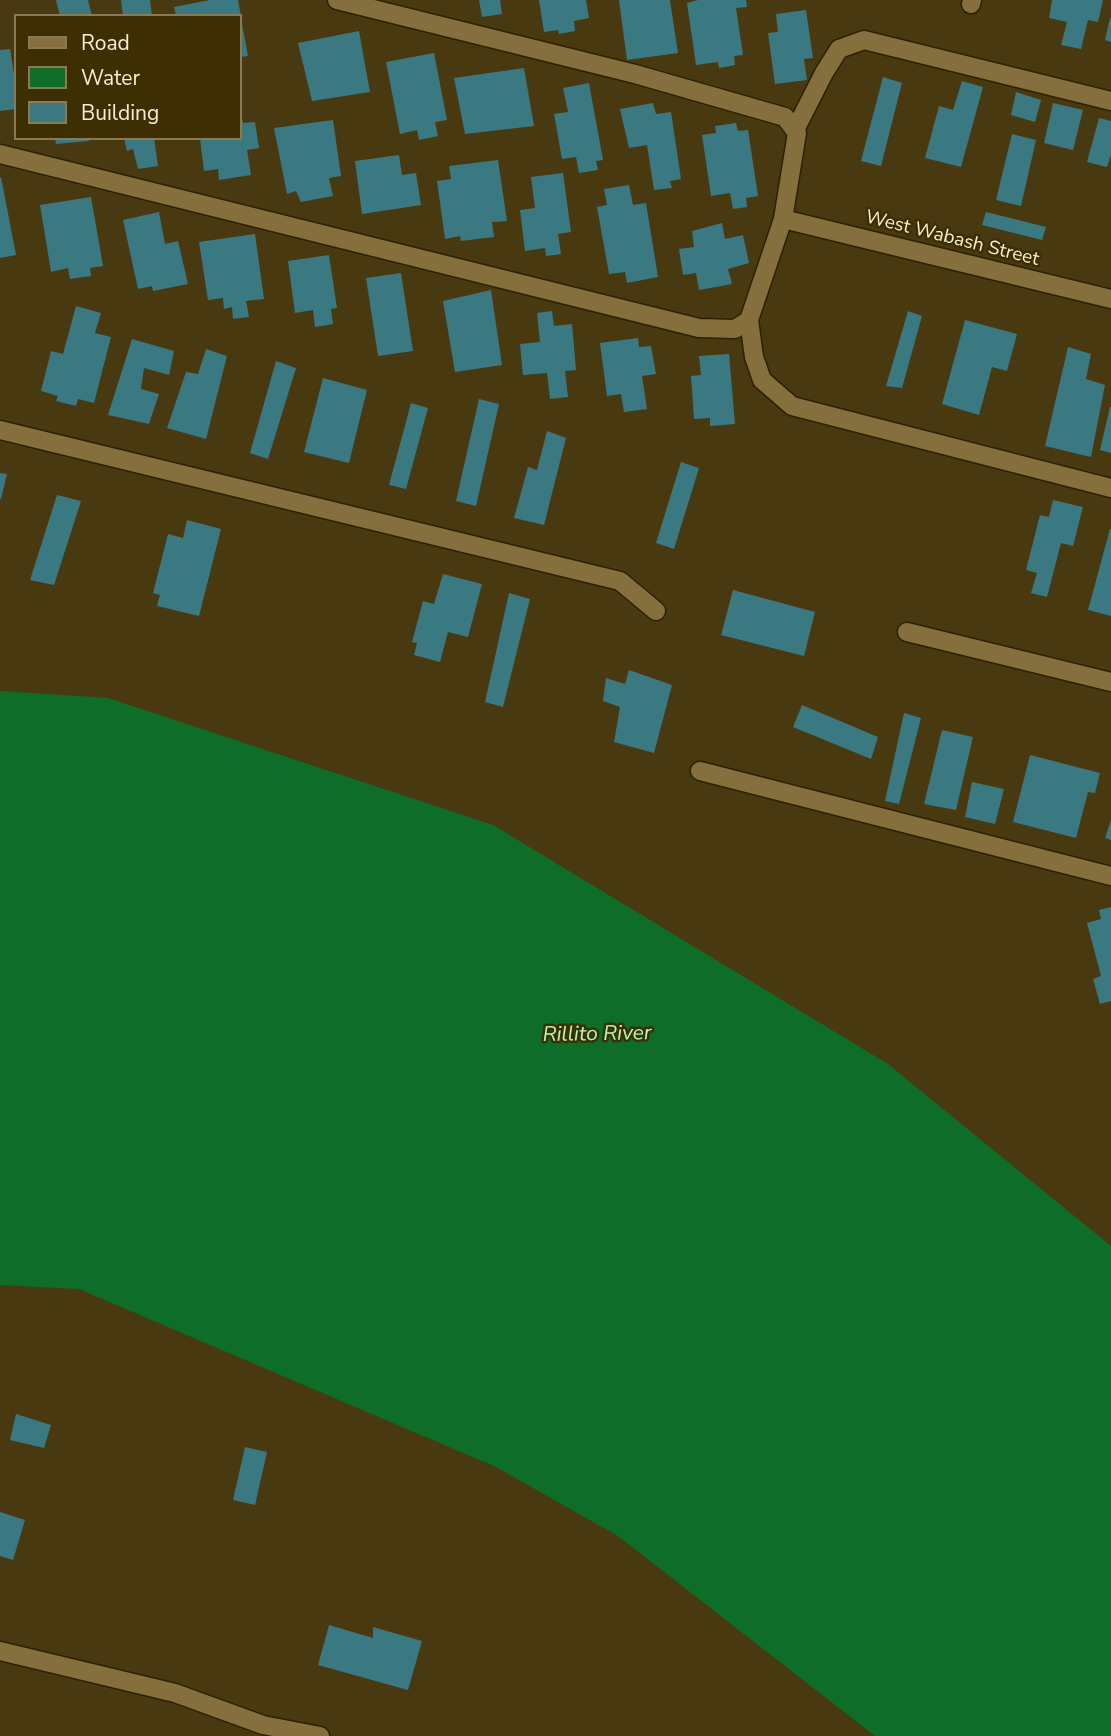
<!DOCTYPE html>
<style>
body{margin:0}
#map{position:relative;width:1111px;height:1736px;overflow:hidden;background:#493911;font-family:"Nunito Sans",sans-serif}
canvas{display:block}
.legend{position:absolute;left:14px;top:14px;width:228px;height:126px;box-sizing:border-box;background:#3e2e04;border:2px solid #887a56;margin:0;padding:9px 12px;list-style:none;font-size:21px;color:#f7ebd1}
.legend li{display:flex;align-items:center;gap:14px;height:35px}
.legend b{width:35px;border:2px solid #887a56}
</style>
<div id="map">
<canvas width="1111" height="1736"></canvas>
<ul class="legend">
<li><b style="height:9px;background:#856f3c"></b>Road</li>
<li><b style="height:19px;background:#0d6d29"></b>Water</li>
<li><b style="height:19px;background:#3a7982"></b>Building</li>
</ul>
</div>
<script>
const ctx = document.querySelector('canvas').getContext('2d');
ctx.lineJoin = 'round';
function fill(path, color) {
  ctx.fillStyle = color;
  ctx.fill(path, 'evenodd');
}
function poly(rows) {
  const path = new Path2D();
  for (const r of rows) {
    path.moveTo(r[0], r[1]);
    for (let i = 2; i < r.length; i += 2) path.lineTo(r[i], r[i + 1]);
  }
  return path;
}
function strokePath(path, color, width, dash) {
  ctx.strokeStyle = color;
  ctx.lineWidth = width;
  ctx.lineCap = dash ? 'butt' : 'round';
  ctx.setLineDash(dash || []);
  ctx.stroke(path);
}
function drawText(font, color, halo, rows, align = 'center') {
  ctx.font = font + ' "Nunito Sans",sans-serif';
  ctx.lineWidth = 5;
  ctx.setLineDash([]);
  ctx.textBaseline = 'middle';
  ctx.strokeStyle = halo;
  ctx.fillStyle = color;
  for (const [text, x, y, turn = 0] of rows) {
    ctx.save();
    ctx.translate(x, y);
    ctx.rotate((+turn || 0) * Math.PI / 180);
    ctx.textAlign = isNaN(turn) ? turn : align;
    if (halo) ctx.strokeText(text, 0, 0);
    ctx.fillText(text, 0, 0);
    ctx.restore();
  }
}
const water = poly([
 [0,691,108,698,493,825,888,1064,1111,1246,1111,1736,875,1736,618,1536,496,1467,79,1289,0,1285]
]);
const building = poly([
 [56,0,88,0,92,16,60,16],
 [121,0,150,0,152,16,123,16],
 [210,0,238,0,241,16,176,16,174,7],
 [479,0,500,0,502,14,482,17],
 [539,0,586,0,589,18,574,21,575,31,559,34,558,30,544,32],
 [619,0,670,0,678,53,627,60],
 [698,0,746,0,747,7,736,8,743,55,734,56,735,65,719,68,718,62,696,65,687,3],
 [1052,0,1103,0,1098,22,1088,20,1081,49,1061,45,1067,22,1049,18],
 [806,10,813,58,804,59,807,80,775,84,768,33,778,32,776,14],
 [241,18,248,56,240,57,240,19],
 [1110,18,1111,18,1111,42,1105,40],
 [359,31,370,92,312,101,298,43],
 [10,49,16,87,16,109,0,111,0,50],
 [434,53,447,120,435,122,438,136,419,140,417,130,400,134,386,62],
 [524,68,534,126,465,134,454,78],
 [883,77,902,83,881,166,861,161],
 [962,81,983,87,961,167,925,158,939,106,953,110],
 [589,83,603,160,596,161,598,170,579,173,576,157,562,159,554,114,568,112,563,88],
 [1016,92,1041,100,1035,122,1011,115],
 [653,103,656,114,671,112,681,179,670,181,672,188,654,190,647,145,629,148,620,109],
 [1053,103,1083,110,1073,150,1044,143],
 [241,112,243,123,255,122,259,148,247,150,251,175,219,180,218,169,204,171,200,138,240,138],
 [1099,118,1111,121,1111,154,1107,167,1087,162],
 [333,120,341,176,329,178,333,196,301,202,296,191,287,194,274,128],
 [736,123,738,131,748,130,758,196,746,198,747,207,733,209,730,193,711,196,702,135,716,133,715,126],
 [1012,134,1036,140,1021,206,996,200],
 [55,138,89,138,89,141,56,144],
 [124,138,154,138,158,166,138,169,133,149,127,151],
 [399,155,402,175,416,173,421,205,362,214,355,161],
 [498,160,507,221,492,222,494,237,461,241,460,236,445,239,437,181,451,179,449,166],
 [563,173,571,232,558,234,561,254,546,256,545,248,525,251,520,210,535,208,531,177],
 [1,177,16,255,0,258,0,178],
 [629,185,633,205,646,203,658,277,627,283,625,272,609,274,597,207,607,205,604,189],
 [91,197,103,266,90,268,91,276,70,279,68,268,51,272,40,205],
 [159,212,165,244,178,241,188,284,153,291,152,286,138,289,123,220],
 [986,212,1046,227,1042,240,982,225],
 [722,223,725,239,743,235,749,263,728,269,732,284,699,290,696,273,683,275,679,249,694,247,692,231],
 [255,234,264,299,246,301,249,317,233,319,232,307,224,309,223,298,208,300,199,242],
 [329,255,337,308,331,309,333,324,315,327,313,310,295,313,288,261],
 [401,273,413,351,378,356,366,278],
 [491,290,502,365,455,372,443,301],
 [76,306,101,313,95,333,111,337,94,403,78,399,76,406,56,401,58,396,41,391,51,351,63,354],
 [552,311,554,326,572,324,576,370,565,371,568,397,550,399,547,373,523,375,520,344,540,342,537,313],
 [908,311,922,316,902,388,886,386],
 [965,320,1017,334,1007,371,992,367,979,415,942,404],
 [638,338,639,347,651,346,656,374,642,376,647,409,624,412,621,394,607,396,600,343],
 [132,339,174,351,169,375,144,368,141,389,159,394,149,424,108,415],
 [1068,347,1091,354,1086,379,1105,385,1091,457,1045,446],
 [206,349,227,356,206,439,167,428,186,372,198,374],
 [729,354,735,424,710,426,710,418,694,419,691,376,701,375,699,356],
 [276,361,296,368,268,459,250,453],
 [323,378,367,390,349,463,304,452],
 [479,399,499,404,476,506,456,501],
 [411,403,428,408,406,489,389,485],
 [1110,407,1111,407,1111,453,1100,450],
 [547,431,566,438,544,525,514,518,528,467,537,470],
 [681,462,699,468,674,549,656,543],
 [0,473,7,474,1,499,0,499],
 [57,495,81,501,54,585,30,580],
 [1053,500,1083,507,1073,546,1061,543,1047,597,1031,593,1037,573,1026,570,1040,515,1049,517],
 [187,520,221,529,199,616,157,606,160,595,153,593,168,534,183,538],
 [1110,529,1111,529,1111,616,1088,610],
 [443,574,482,584,468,637,448,632,440,662,414,655,417,643,412,642,423,601,434,604],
 [733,590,815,612,804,656,721,635],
 [509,593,530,599,503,707,485,702],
 [629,670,672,685,654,753,614,742,620,707,603,701,606,678,625,684],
 [802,705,878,737,871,759,793,727],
 [904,713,921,718,899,804,885,801],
 [942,730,973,737,956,810,924,804],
 [1030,755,1100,773,1095,793,1088,792,1076,838,1013,822],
 [972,782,1004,789,995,824,965,817],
 [1111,820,1111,840,1105,838],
 [1111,907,1111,1001,1100,1004,1093,979,1101,976,1087,923,1101,919,1099,910],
 [16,1414,51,1425,44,1448,10,1440],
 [245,1447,267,1452,255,1505,233,1500],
 [0,1512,25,1520,13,1560,0,1556],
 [329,1625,373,1638,373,1627,422,1641,408,1690,318,1665]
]);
const lane = poly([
 [971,4,972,0],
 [795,130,824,73,839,49,864,40,1111,101],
 [749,320,754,357,762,380,792,406,1111,488],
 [700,771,1111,876],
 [0,1651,175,1693,263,1725,320,1736]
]);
const street = poly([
 [0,154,699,328,735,329,749,320,783,219,797,133,785,117,635,74,337,0],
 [783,219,1111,299],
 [0,430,620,581,656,611],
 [907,632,1111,682]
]);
const streetNames = [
 ["West Wabash Street",952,239,14]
];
const waterNames = [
 ["Rillito River",597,1035,-1]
];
fill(water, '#0d6d29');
fill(building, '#3a7982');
strokePath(lane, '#2b2105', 21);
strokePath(street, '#2b2105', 21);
strokePath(lane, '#856f3c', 18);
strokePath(street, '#856f3c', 18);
drawText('19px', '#f7ebd1', '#3e2e04', streetNames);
drawText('italic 21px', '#aef9b6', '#3e2e04', waterNames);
</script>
